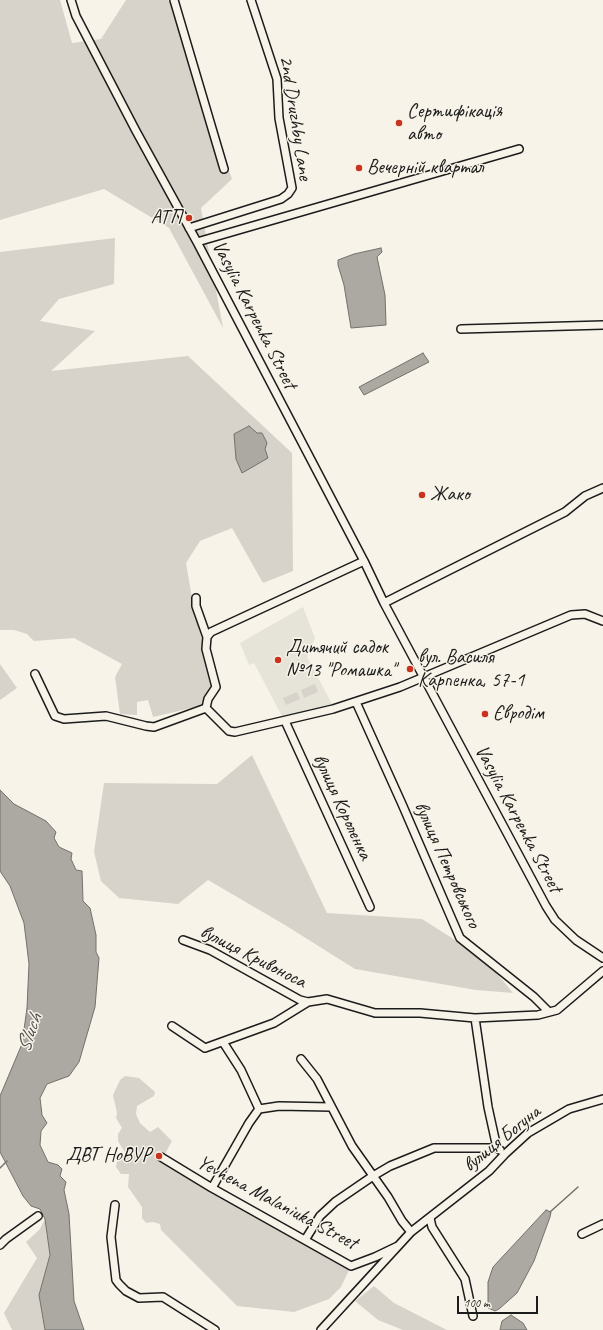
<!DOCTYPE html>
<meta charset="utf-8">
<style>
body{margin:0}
#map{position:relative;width:603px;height:1330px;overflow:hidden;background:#f7f3e8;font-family:Caveat,sans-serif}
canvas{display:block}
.scale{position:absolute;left:457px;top:1296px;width:81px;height:18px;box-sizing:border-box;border:2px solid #1c1c1c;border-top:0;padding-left:5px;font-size:12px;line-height:14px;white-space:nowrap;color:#1c1c1c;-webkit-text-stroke:3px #f7f3e8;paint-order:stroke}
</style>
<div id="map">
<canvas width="603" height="1330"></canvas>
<div class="scale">100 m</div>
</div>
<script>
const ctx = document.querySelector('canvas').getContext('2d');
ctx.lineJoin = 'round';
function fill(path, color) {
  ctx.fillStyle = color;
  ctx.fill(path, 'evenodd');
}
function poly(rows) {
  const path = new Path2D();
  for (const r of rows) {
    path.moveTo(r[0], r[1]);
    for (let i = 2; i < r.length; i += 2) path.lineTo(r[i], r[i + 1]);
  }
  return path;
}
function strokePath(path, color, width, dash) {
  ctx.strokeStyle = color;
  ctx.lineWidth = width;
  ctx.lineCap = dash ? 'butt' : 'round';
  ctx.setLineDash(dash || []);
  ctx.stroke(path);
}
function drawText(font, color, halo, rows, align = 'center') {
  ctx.font = font + ' Caveat,sans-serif';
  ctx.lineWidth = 3;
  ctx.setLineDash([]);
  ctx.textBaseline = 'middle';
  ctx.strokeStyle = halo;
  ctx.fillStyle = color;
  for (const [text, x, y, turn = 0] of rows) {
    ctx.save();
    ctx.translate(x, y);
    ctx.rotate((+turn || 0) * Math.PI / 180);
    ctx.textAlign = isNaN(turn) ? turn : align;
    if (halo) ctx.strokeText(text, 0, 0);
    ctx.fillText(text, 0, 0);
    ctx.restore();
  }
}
const built = poly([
 [303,607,315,638,307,657,332,704,328,708,283,718,254,663,249,665,240,643]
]);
const green = poly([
 [0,0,60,0,72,43,101,39,126,0,167,0,170,2,232,179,201,208,223,328,169,228,104,189,0,220],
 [115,238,114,284,59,299,40,321,95,331,51,371,188,356,292,453,293,571,263,583,232,528,200,541,186,563,195,615,214,681,204,705,153,717,148,700,137,702,137,715,120,714,115,677,122,664,74,638,34,641,27,634,14,630,0,630,0,252],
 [0,664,17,688,0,700],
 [315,684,318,692,304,698,301,690],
 [297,692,300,699,286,705,283,698],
 [252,755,327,913,422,919,485,959,513,993,476,990,355,969,285,925,208,880,178,904,119,898,101,881,94,852,104,783,217,784],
 [125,1076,139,1078,155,1092,154,1096,137,1106,136,1114,140,1123,150,1132,158,1127,172,1141,161,1161,350,1268,341,1287,329,1299,294,1312,237,1306,161,1230,160,1224,153,1222,146,1223,142,1218,142,1207,128,1187,129,1174,121,1174,116,1167,117,1161,127,1156,118,1141,118,1134,122,1128,116,1118,117,1113,113,1095,120,1080],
 [45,1219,50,1255,39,1295,45,1330,12,1330,4,1313,37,1258,26,1242,40,1229],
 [374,1286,394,1303,447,1330,403,1330,378,1320,355,1301]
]);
const water = poly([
 [381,248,382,252,377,257,385,295,386,325,351,328,344,285,338,265,338,260,354,254,381,248],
 [423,353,429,362,364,395,359,387,423,353],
 [249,426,257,433,262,433,267,443,265,449,268,458,242,473,236,459,234,434,249,426],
 [0,790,14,804,46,821,56,832,54,838,59,847,72,853,71,859,76,870,82,871,83,901,90,908,96,935,96,952,99,958,95,1007,79,1062,69,1076,47,1084,40,1098,42,1115,47,1123,41,1131,40,1145,48,1162,58,1165,62,1169,60,1176,66,1182,64,1190,69,1214,74,1301,84,1330,45,1330,39,1295,50,1255,45,1219,40,1209,31,1206,23,1196,0,1152,0,1096,22,1044,27,1008,29,964,24,923,10,886,0,871,0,790],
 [546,1210,551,1212,550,1217,534,1261,517,1293,499,1309,495,1311,488,1308,488,1282,493,1267,546,1210],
 [511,1315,523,1323,527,1330,500,1330,502,1321,511,1315]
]);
const stream = poly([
 [0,1168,7,1161],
 [550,1212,578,1187]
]);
const minor = poly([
 [71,0,76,16,136,131,197,242,364,561,384,603,546,906,555,920,576,940,603,958],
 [174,0,224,169],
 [189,228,281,199,288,194,292,188,279,118,277,79,251,0],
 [197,242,519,149],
 [461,329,603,325],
 [196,598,196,606,207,637,211,632,364,561],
 [384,603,565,512,585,496,603,488],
 [35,674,55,716,64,719,106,716,146,726,154,727,206,708,229,731,235,732,333,709,400,687,571,615,585,614,603,621],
 [356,702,402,804,460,938,534,997,549,1012],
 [206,708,208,699,216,687,206,649,207,637],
 [285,721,370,907],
 [183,940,210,950,300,1000,308,1002],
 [475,1018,488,1107,497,1148,500,1150],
 [172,1026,205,1048,274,1023,308,1002,327,999,375,1013,420,1013,475,1018,538,1015,557,1010,603,971],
 [223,1042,241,1070,259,1109],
 [301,1059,317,1079,352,1146,388,1197,402,1221,411,1232],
 [161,1157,212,1188,351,1266,375,1257,398,1246],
 [212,1188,249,1123,259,1109,279,1106,331,1107],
 [115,1205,111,1237,116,1280,119,1284,126,1291,139,1298,163,1297,215,1330],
 [430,1218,432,1227,465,1279,473,1316],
 [582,1234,603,1224],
 [305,1240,320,1216,335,1202,373,1176,390,1166,434,1148,497,1148],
 [0,1245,6,1239,38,1216],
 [321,1330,411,1232,489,1171,505,1154,528,1133,569,1109,603,1099]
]);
const markers = [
 [399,123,4,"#c8321e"],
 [359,168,4,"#c8321e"],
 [189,218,4,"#c8321e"],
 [422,495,4,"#c8321e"],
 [278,660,4,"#c8321e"],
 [410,669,4,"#c8321e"],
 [485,714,4,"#c8321e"],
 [159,1156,4,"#c8321e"]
];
const poiNames = [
 ["Сертифікація",407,112],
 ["авто",407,135],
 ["Вечерній квартал",367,168],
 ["АТП",181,218,"right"],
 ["Жако",430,495],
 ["Дитячий садок",286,648],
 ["№13 \"Ромашка\"",286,671],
 ["вул. Василя",418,658],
 ["Карпенка, 57-1",418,681],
 ["Євродім",493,714],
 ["ДВТ НоВУР",151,1156,"right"]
];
const streetNames = [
 ["2nd Druzhby Lane",295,118,81],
 ["Vasylia Karpenka Street",254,315,63],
 ["вулиця Короленка",342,807,65],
 ["Vasylia Karpenka Street",518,819,62],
 ["вулиця Петровського",447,865,66],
 ["вулиця Кривоноса",253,957,27],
 ["вулиця Богуна",502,1139,-39],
 ["Yevhena Malaniuka Street",277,1203,28]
];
const waterNames = [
 ["Sluch",30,1033,-70]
];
fill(built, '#e6e3d9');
fill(green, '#d7d3cb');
fill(water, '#aca9a2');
strokePath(water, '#72716c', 1);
strokePath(stream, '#72716c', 1.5);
strokePath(minor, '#1c1c1c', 10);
strokePath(minor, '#f7f3e8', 7);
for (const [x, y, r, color] of markers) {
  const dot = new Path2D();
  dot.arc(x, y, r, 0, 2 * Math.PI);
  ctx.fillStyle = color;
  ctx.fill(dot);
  strokePath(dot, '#f7f3e8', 1.5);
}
drawText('20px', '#1c1c1c', '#f7f3e8', poiNames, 'left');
drawText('20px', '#1c1c1c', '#f7f3e8', streetNames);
drawText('italic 21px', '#565452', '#f7f3e8', waterNames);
</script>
